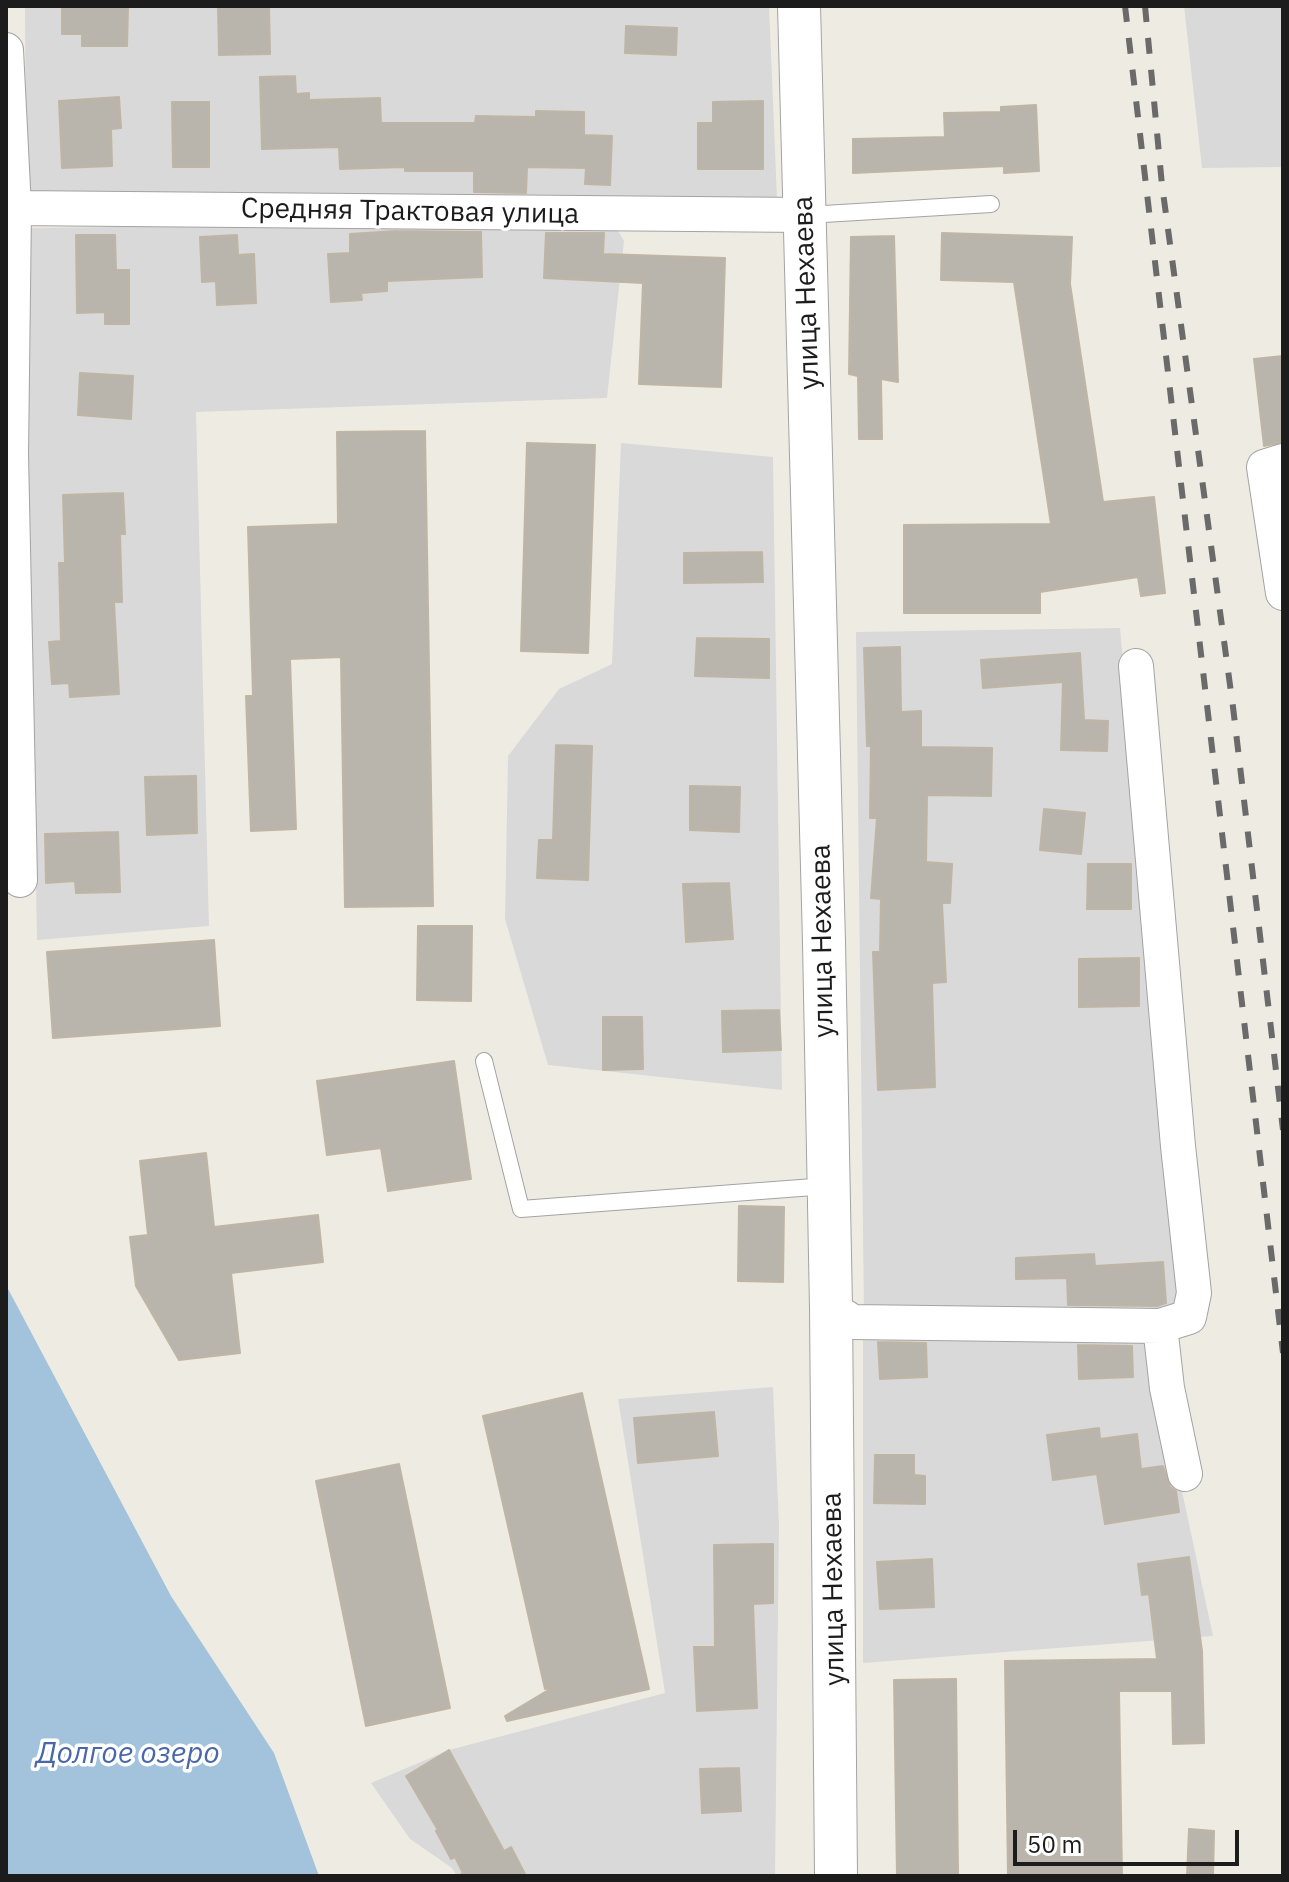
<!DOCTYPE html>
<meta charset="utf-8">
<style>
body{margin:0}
#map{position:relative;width:1289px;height:1882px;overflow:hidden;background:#eeece2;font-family:"IBM Plex Sans",sans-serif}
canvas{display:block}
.frame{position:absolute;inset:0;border:8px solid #1c1c1c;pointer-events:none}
.scale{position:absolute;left:1013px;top:1830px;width:226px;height:36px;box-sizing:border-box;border:4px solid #1c1c1c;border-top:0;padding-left:10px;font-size:24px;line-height:28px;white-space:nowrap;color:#1c1c1c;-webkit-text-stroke:6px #fff;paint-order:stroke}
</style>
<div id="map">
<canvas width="1289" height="1882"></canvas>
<div class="frame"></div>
<div class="scale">50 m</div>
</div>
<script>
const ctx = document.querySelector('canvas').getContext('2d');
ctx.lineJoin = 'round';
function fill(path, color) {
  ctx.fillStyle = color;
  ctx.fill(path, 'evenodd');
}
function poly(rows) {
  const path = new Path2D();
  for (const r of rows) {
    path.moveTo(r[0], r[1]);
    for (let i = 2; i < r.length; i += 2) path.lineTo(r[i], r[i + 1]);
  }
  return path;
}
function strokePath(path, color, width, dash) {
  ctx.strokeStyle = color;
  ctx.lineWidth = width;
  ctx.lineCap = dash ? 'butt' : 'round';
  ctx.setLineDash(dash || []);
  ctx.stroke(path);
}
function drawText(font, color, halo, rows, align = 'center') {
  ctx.font = font + ' "IBM Plex Sans",sans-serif';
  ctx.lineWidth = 7;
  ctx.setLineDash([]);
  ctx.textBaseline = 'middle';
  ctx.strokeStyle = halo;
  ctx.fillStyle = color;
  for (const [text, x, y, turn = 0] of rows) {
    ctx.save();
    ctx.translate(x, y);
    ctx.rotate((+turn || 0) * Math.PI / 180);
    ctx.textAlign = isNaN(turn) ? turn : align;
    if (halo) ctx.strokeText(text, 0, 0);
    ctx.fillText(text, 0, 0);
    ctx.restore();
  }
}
const residential = poly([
 [25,6,769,6,777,198,26,197],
 [1184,6,1283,6,1283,167,1202,168],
 [484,223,618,231,624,241,607,398,196,412,209,926,37,940,24,228],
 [621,443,773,457,782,1090,548,1065,505,919,508,756,559,689,612,664],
 [1120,628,1180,1311,864,1316,856,632],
 [863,1331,1153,1333,1158,1379,1213,1636,863,1663],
 [773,1387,779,1526,775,1876,457,1876,452,1868,410,1839,371,1783,449,1750,665,1693,618,1399]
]);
const water = poly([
 [6,1285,171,1596,274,1753,319,1876,6,1876]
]);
const building = poly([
 [62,6,128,6,127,46,82,46,82,34,62,34,62,6],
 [218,6,269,6,270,54,219,55,218,6],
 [626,26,677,28,676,55,625,53,626,26],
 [295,76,296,94,309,93,309,100,380,98,381,123,475,123,476,116,536,117,536,111,584,112,584,135,612,136,610,185,585,184,586,168,527,167,526,193,474,192,474,171,405,171,405,167,340,169,339,147,262,149,260,77,295,76],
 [119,97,121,128,111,129,112,166,62,168,59,101,119,97],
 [763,101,763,169,698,169,698,123,713,123,713,102,763,101],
 [172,102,209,102,209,167,173,167,172,102],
 [1036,105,1039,171,1004,173,1004,166,853,173,853,139,945,137,944,113,1001,112,1001,107,1036,105],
 [396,231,481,232,482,277,387,281,387,291,361,293,362,300,331,302,328,254,350,253,350,234,396,231],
 [546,233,604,233,603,254,725,258,721,387,639,384,643,283,544,278,546,233],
 [942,233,1072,237,1070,284,1103,502,1154,497,1165,593,1141,596,1138,577,1040,592,1040,613,904,613,904,525,1051,524,1014,282,941,280,942,233],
 [76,235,115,235,116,270,129,270,129,324,105,324,105,312,77,313,76,235],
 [237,235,238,255,254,254,256,303,217,305,216,281,202,282,200,237,237,235],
 [894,236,898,382,881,379,882,439,859,439,858,376,849,374,851,237,894,236],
 [1283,356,1283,442,1264,446,1254,359,1283,356],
 [80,373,133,376,131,419,78,415,80,373],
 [425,431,433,906,345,907,341,657,290,659,296,829,251,831,246,696,253,696,248,527,338,524,337,432,425,431],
 [527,443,595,445,588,653,521,651,527,443],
 [123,493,125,534,120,534,122,602,114,602,119,694,70,697,69,683,52,684,49,642,61,641,59,563,65,563,63,495,123,493],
 [762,552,763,582,684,583,684,553,762,552],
 [697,638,769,639,769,678,695,676,697,638],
 [900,647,901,712,921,711,921,747,992,748,991,796,927,795,926,862,952,864,950,903,942,903,946,982,932,983,935,1087,878,1090,873,952,880,952,881,899,871,898,877,818,870,818,871,746,867,746,864,648,900,647],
 [1080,653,1084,720,1108,721,1107,751,1061,750,1063,682,983,688,981,660,1080,653],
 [556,745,592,746,588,880,537,878,539,840,553,840,556,745],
 [196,776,197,833,147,835,145,777,196,776],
 [690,786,740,787,739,832,690,830,690,786],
 [1044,809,1085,813,1081,854,1040,850,1044,809],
 [118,832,120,892,76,893,75,881,46,883,45,834,118,832],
 [1088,864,1131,864,1131,909,1087,909,1088,864],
 [729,883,733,939,686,942,683,884,729,883],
 [418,926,472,926,471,1001,417,1000,418,926],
 [214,940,220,1026,53,1038,47,952,214,940],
 [1139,958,1139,1006,1079,1007,1079,959,1139,958],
 [779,1010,781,1050,723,1052,722,1011,779,1010],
 [603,1017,642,1017,643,1069,603,1070,603,1017],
 [454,1061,471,1179,388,1191,381,1148,327,1155,317,1081,454,1061],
 [206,1153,214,1227,318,1215,323,1262,231,1273,240,1353,179,1360,136,1286,130,1237,148,1235,140,1161,206,1153],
 [739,1206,784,1207,783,1282,738,1281,739,1206],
 [1094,1254,1095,1266,1163,1262,1166,1303,1157,1306,1068,1305,1067,1278,1016,1279,1016,1258,1094,1254],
 [878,1342,926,1343,927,1377,880,1379,878,1342],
 [1078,1345,1132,1346,1133,1377,1079,1379,1078,1345],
 [582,1393,649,1689,507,1721,505,1716,555,1686,545,1689,483,1416,582,1393],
 [714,1412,718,1456,638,1463,634,1418,714,1412],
 [1099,1428,1100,1439,1137,1434,1141,1469,1163,1466,1170,1487,1176,1491,1179,1512,1105,1524,1097,1474,1053,1480,1047,1435,1099,1428],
 [875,1455,914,1455,914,1475,925,1476,925,1504,874,1503,875,1455],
 [399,1464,450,1708,366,1726,316,1481,399,1464],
 [773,1544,773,1603,753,1604,757,1708,697,1711,694,1647,715,1647,714,1545,773,1544],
 [1189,1557,1202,1651,1204,1743,1173,1744,1172,1691,1119,1691,1122,1876,1008,1876,1005,1661,1157,1659,1149,1594,1142,1595,1138,1564,1189,1557],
 [932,1559,934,1607,880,1609,877,1562,932,1559],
 [956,1679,958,1876,897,1876,894,1680,956,1679],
 [449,1750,504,1851,511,1847,526,1876,458,1876,463,1873,455,1857,451,1859,436,1831,438,1830,406,1776,449,1750],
 [739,1768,741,1811,702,1813,700,1769,739,1768],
 [1189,1829,1214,1831,1213,1876,1187,1876,1189,1829]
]);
const service = poly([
 [807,215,991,204],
 [484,1061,521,1209,827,1186]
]);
const minor = poly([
 [6,50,14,208,11,454,20,880],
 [14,208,805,215],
 [1283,461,1264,467,1283,593],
 [1136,666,1178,1146,1194,1293,1189,1317,1160,1326],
 [831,1308,853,1322,1160,1326,1167,1388,1185,1474]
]);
const tertiary = poly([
 [799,6,824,942,831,1308,836,1876]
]);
const rail = poly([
 [1125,6,1283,1353],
 [1145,6,1162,185,1233,707,1283,1130]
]);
const streetNames = [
 ["Средняя Трактовая улица",410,212,1],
 ["улица Нехаева",807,293,-92],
 ["улица Нехаева",823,941,-91],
 ["улица Нехаева",834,1589,-91]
];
const waterNames = [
 ["Долгое озеро",128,1754]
];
fill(residential, '#dad9d9');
fill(water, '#a2c3db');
fill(building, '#bab5ac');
strokePath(building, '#bfb5a5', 2);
strokePath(service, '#a3a3a3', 18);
strokePath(minor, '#a3a3a3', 36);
strokePath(tertiary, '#a3a3a3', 44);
strokePath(service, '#fff', 16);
strokePath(minor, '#fff', 34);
strokePath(tertiary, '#fff', 42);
strokePath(rail, '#6a6a6a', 6, [16, 16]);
drawText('28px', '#1c1c1c', '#fff', streetNames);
drawText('italic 30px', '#4a67aa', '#fff', waterNames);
</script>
